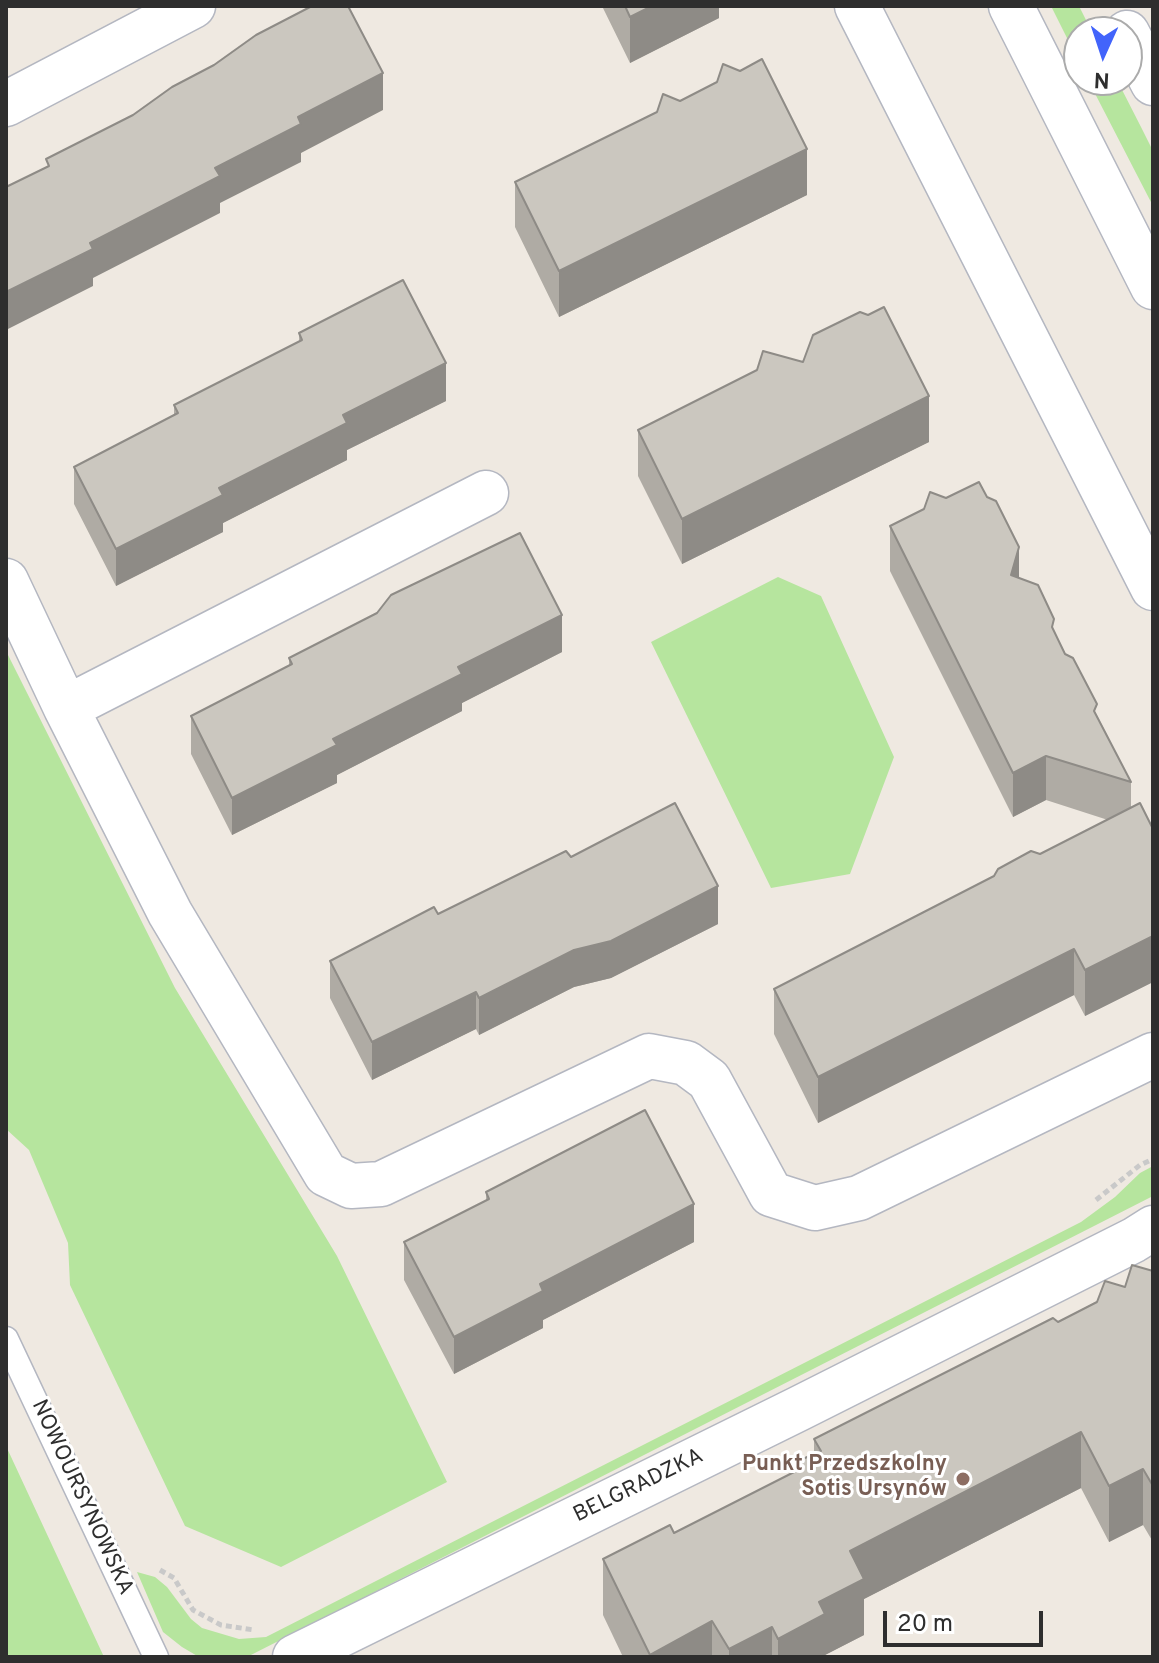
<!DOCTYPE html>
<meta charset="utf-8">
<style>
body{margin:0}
#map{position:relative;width:1159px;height:1663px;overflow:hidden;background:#efe9e1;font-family:Overpass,sans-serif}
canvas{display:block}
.frame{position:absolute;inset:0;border:8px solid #2e2e2e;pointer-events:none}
.north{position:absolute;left:1063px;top:16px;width:80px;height:80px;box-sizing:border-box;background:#fff;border:2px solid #ababab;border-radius:50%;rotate:183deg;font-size:22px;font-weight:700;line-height:32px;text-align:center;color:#2e2e2e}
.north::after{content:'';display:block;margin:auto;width:28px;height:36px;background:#4264fb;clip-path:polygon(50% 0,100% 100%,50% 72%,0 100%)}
.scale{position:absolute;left:883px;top:1611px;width:160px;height:36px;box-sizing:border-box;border:4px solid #2e2e2e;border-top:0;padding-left:10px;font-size:24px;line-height:28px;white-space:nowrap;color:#2e2e2e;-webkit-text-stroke:6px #fff;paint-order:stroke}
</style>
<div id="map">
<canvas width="1159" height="1663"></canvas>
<div class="frame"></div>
<div class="north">N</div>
<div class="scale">20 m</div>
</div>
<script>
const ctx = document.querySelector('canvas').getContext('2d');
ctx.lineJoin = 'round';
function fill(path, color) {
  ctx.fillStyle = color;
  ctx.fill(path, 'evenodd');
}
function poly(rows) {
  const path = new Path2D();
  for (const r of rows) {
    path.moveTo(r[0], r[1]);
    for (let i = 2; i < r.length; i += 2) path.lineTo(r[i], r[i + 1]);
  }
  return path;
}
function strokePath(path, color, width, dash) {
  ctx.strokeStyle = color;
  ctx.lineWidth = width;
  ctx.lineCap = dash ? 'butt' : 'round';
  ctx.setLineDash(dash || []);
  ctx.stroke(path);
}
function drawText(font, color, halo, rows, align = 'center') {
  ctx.font = font + ' Overpass,sans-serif';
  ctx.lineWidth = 6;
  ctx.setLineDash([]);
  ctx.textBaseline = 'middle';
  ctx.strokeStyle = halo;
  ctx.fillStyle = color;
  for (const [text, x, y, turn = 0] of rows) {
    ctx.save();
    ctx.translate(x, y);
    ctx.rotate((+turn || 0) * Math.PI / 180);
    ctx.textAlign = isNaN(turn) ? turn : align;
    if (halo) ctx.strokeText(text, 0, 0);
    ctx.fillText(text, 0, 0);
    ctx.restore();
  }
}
const green = poly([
 [1051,6,1079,6,1092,32,1079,32,1079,62],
 [1088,80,1117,80,1141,127,1153,151,1153,206],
 [778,577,821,596,894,757,850,874,771,888,651,642],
 [6,651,175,988,337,1256,447,1482,281,1567,185,1526,70,1285,68,1243,29,1150,6,1129],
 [1153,1166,1153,1196,247,1657,199,1657,182,1647,163,1632,137,1572,155,1577,167,1587,191,1619,202,1628,239,1639,266,1637,1081,1222,1115,1197,1140,1173],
 [6,1446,104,1657,6,1657]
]);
const path = poly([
 [1096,1200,1140,1165,1153,1159],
 [160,1570,174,1578,193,1610,221,1625,254,1630]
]);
const lane = poly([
 [6,1339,156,1657]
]);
const street = poly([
 [857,6,1153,588],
 [6,104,193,6],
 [6,581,66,708,170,913,326,1174,351,1186,381,1184,649,1056,686,1063,709,1080,771,1194,815,1208,859,1198,1153,1055],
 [66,708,486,493],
 [295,1657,798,1409,1134,1240,1153,1228]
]);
const secondary = poly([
 [1011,6,1153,287],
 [1127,33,1153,83]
]);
const wall = poly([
 [602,6,719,6,719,18,630,63],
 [515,182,807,195,559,317,515,227],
 [299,333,446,401,347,450,347,460,223,523,223,532,116,586,74,504,74,467,174,415,174,405,299,342],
 [638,430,929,442,682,564,638,476],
 [890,526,1019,578,1054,631,1131,782,1131,808,1153,829,1153,982,1085,1016,1074,995,818,1123,774,1034,774,989,1108,820,1046,800,1013,817,890,571],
 [562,652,462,703,462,711,337,775,337,783,232,835,191,754,191,716,289,666,289,658],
 [571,857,718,924,611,978,574,987,479,1035,476,1029,372,1080,330,998,330,961],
 [486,1192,694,1242,543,1320,543,1328,454,1374,404,1280,404,1242,486,1201],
 [1153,1271,1153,1542,1143,1525,1109,1542,1081,1488,864,1599,864,1635,825,1655,825,1657,623,1657,603,1615,603,1559,674,1533,798,1470,798,1461,814,1454,814,1439,1058,1322]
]);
const shadedWall = poly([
 [652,6,719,6,719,18,630,63,630,17],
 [383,73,383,110,301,153,301,162,220,203,220,213,93,278,93,286,6,330,6,292,215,168,298,117],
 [807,149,807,195,559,317,559,271],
 [446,363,446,401,347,450,347,460,223,523,223,532,116,586,116,549,343,415],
 [929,396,929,442,682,564,682,519],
 [1019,547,1019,592,1011,575],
 [562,615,562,652,462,703,462,711,337,775,337,783,232,835,232,798,458,667],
 [1046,756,1046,800,1013,817,1013,773],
 [718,886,718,924,611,978,574,987,479,1035,479,998,574,950],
 [1153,936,1153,982,1085,1016,1085,970],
 [1074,949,1074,995,818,1123,818,1077],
 [476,992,476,1029,372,1080,372,1042],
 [694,1204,694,1242,543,1320,543,1328,454,1374,454,1337,540,1284],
 [1081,1432,1081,1488,864,1599,864,1635,825,1655,825,1657,778,1657,778,1639,819,1602,850,1551],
 [1143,1469,1143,1525,1109,1542,1109,1486],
 [712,1621,712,1657,650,1657,650,1655],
 [772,1627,772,1657,729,1657,729,1649]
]);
const building = poly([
 [312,6,348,6,383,73,298,117,301,124,215,168,220,176,90,243,93,249,6,292,6,187,49,166,46,159,133,115,172,87,214,65,256,35,312,6],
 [625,6,652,6,630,17,625,6],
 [762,59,807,149,559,271,515,182,657,112,663,94,680,101,717,82,723,64,740,71,762,59],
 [403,280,446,363,343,415,347,423,219,488,223,495,116,549,74,467,178,413,174,405,302,340,299,333,403,280],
 [884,307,929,396,682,519,638,430,757,370,763,351,803,362,813,335,860,312,868,315,884,307],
 [979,482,987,497,996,501,1019,547,1011,575,1038,585,1054,619,1052,627,1065,654,1073,658,1097,704,1094,711,1131,782,1046,756,1013,773,890,526,924,509,930,492,946,498,979,482],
 [520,533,562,615,458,667,462,674,333,739,337,745,232,798,191,716,292,664,289,658,377,613,391,595,520,533],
 [675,803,718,886,611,941,574,950,479,998,476,992,372,1042,330,961,434,907,438,914,566,851,571,857,675,803],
 [1140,803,1153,829,1153,936,1085,970,1074,949,818,1077,774,989,994,876,998,869,1031,851,1040,854,1140,803],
 [645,1110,694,1204,540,1284,543,1291,454,1337,404,1242,489,1199,486,1192,645,1110],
 [1132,1265,1153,1271,1153,1486,1143,1469,1109,1486,1081,1432,850,1551,864,1579,819,1602,825,1614,778,1639,772,1627,729,1649,712,1621,650,1655,603,1559,670,1525,674,1533,802,1468,798,1461,821,1451,814,1439,1053,1318,1058,1322,1097,1302,1105,1281,1125,1287,1132,1265]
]);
const markers = [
 [963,1479,8,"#8d6e63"]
];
const educationNames = [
 ["Punkt Przedszkolny",947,1466],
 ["Sotis Ursynów",947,1491]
];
const streetNames = [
 ["BELGRADZKA",639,1487,-26],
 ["NOWOURSYNOWSKA",81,1498,65]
];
fill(green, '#b6e59e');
strokePath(lane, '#b4b7c1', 27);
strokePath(street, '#b4b7c1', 47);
strokePath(secondary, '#b4b7c1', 47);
strokePath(path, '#c9c9c9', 5, [6, 4]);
strokePath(lane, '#fff', 24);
strokePath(street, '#fff', 44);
strokePath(secondary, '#fff', 44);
fill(wall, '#afaba4');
fill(shadedWall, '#8e8b86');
fill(building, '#cbc7bf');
strokePath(building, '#8e8b86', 2);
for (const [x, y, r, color] of markers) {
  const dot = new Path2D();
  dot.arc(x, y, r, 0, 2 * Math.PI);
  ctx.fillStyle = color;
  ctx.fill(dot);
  strokePath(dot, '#fff', 3);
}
drawText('bold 22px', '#785e54', '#fff', educationNames, 'right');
drawText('22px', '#2e2e2e', '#fff', streetNames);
</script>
